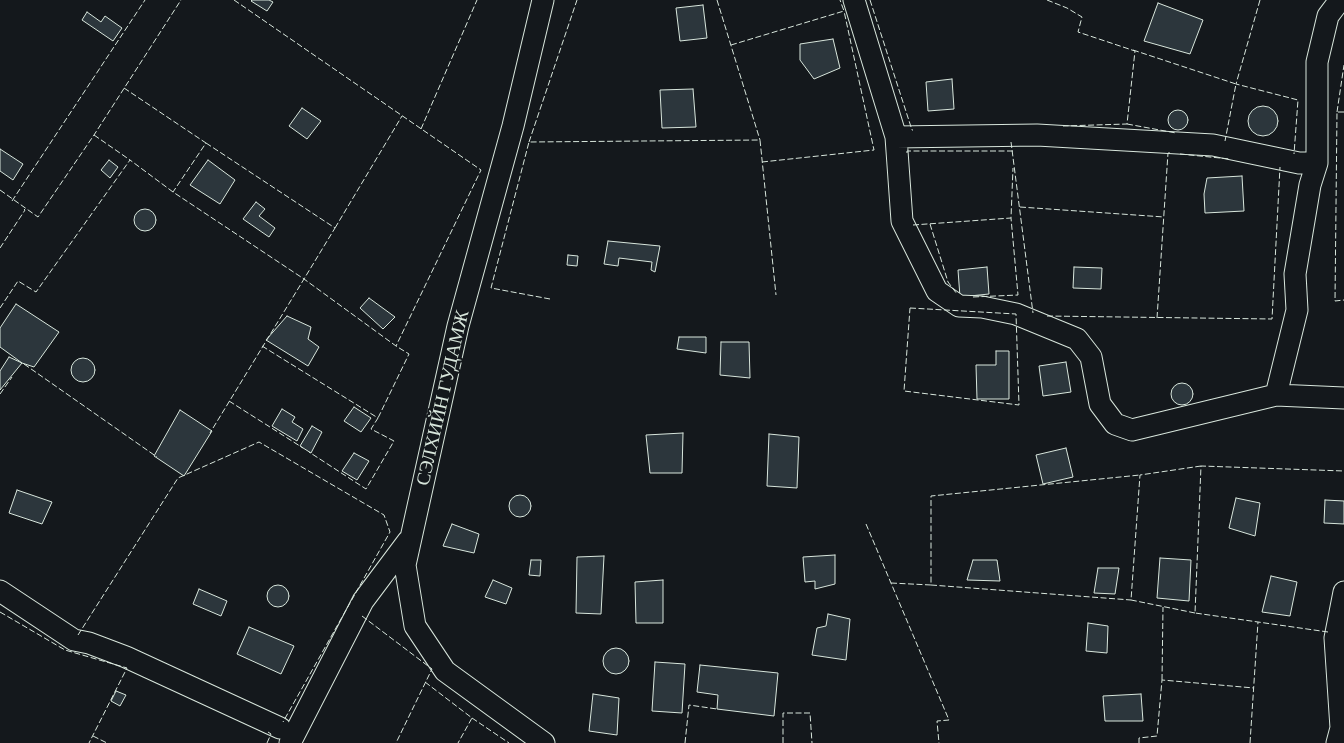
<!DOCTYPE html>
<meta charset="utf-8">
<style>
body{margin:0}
canvas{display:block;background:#14181c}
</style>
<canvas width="1344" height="743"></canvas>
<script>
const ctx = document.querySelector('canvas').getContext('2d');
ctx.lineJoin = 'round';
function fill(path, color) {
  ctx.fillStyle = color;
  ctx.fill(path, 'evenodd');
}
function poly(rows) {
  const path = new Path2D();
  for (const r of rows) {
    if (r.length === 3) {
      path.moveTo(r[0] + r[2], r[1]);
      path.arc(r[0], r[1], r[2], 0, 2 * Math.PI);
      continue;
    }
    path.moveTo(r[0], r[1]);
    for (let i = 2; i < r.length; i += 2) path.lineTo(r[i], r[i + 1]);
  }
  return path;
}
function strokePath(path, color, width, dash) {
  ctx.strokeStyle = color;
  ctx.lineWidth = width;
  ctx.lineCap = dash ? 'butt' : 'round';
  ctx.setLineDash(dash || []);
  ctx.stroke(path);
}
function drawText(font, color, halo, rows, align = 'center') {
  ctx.font = font + ' "Zilla Slab",serif';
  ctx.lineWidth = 4;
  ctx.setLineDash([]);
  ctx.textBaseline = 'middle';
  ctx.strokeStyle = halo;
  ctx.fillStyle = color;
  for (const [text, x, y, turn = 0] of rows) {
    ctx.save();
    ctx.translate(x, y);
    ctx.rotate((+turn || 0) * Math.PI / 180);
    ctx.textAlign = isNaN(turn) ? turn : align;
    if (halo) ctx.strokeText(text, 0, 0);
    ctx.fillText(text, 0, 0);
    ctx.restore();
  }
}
const building = poly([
 [252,0,269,0,273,2,267,11,251,1,252,0],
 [1158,3,1203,20,1190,54,1144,41,1158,3],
 [703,5,707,38,680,41,676,8,703,5],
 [87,12,101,22,105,16,122,28,113,41,82,20,87,12],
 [833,39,840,68,814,79,800,60,800,44,833,39],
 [952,79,954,109,928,111,926,82,952,79],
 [693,89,696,127,662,128,660,90,693,89],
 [1263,121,15],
 [302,108,321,121,307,139,289,126,302,108],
 [1178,120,10],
 [0,149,23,164,13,180,0,171,0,149],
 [109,160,118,167,110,178,101,170,109,160],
 [208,160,235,180,220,204,190,185,208,160],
 [1242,176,1244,211,1205,213,1204,194,1207,178,1242,176],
 [256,202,265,209,259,216,275,228,269,237,243,219,256,202],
 [145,220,11],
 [608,241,660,246,655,272,651,270,652,262,619,258,618,266,604,264,608,241],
 [568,255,578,256,577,266,567,265,568,255],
 [987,267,989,294,960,297,958,270,987,267],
 [1074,267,1102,268,1101,289,1073,288,1074,267],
 [369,298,395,317,383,329,360,308,369,298],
 [16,304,59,332,34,367,22,363,0,347,0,328,16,304],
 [287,316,311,327,308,339,319,347,308,366,266,340,287,316],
 [679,337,706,337,706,353,677,349,679,337],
 [721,342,749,342,750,378,720,375,721,342],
 [996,351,1009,351,1009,399,977,399,976,365,996,365,996,351],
 [9,357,22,363,0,390,0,371,9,357],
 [83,370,12],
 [1066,362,1071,392,1043,396,1039,366,1066,362],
 [1182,394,11],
 [354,407,371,418,361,432,344,421,354,407],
 [282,409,295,417,292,422,303,429,297,441,272,426,282,409],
 [180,410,212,431,184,476,154,456,180,410],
 [312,426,322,432,311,453,300,446,312,426],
 [683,433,682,473,650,473,646,435,683,433],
 [769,434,799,437,797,488,767,486,769,434],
 [1066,448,1073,477,1043,484,1036,455,1066,448],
 [354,453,369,461,357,480,342,471,354,453],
 [17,490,52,502,42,524,9,513,17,490],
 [520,506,11],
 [1236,498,1260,503,1255,536,1229,528,1236,498],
 [1325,500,1344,501,1344,524,1324,523,1325,500],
 [452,524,479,534,474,553,443,546,452,524],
 [835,555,835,584,815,589,815,581,805,582,803,557,835,555],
 [604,556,601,614,576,613,577,557,604,556],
 [1160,558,1191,560,1189,601,1157,598,1160,558],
 [531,560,541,560,540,576,529,575,531,560],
 [973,560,997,560,1000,581,967,580,973,560],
 [1098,568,1119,568,1115,594,1094,593,1098,568],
 [1271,576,1297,582,1290,616,1262,612,1271,576],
 [493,580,512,588,506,604,485,597,493,580],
 [663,580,663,623,636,623,635,582,663,580],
 [278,596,11],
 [199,589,227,601,221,616,193,604,199,589],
 [828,614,850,619,846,660,812,655,817,628,826,626,828,614],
 [1088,623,1108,626,1107,653,1086,651,1088,623],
 [249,627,294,646,281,674,237,654,249,627],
 [616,661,13],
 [655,662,685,664,682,713,652,711,655,662],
 [700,665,778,673,774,716,717,709,718,695,697,692,700,665],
 [116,691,126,695,120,706,111,701,116,691],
 [593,694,619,698,617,735,589,731,593,694],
 [1141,694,1143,721,1105,721,1103,696,1141,694]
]);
const street = poly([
 [543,0,513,126,458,326,405,565,415,626,445,671,544,743],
 [854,0,896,137,902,221,937,291,959,306,982,307,1016,314,1077,339,1091,357,1100,404,1115,424,1132,430,1276,395,1344,398],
 [896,137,1037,135,1213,145,1299,163,1317,163,1310,185,1295,274,1297,310,1276,395],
 [1317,163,1317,62,1328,16,1340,0],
 [0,591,74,640,89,643,126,657,280,728],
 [290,743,363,601,408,541],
 [1337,743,1341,728,1335,638,1344,592]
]);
const fence = poly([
 [234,0,481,170,396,346],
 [717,0,760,140],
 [870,0,912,130,913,130],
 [1047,0,1067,8,1082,17,1078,32,1135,51,1127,124,1063,126],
 [1260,0,1236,84,1298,100,1294,154],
 [731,45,844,11,840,0],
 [1133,50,1236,84,1225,141],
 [124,88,206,143,173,192],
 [1337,112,1344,65],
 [1344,112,1337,112,1335,301,1344,300],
 [1127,124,1176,133],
 [421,129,477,0],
 [94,135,130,160],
 [529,142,577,0],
 [1011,142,1033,313],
 [206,143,335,228,304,279,396,346,409,354,378,418],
 [907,153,907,151,1013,151],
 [1180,154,1230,159],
 [762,162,874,150,844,11],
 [0,190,38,217,94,135,181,0],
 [12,201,145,0],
 [1020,207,1164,217],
 [930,224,948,282,957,294],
 [913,225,1011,218,1013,168],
 [335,228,402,116],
 [0,248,25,210,24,209],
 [973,297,1018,295,1011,218],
 [550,299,491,288,529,142,760,140,776,295],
 [0,308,18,281,36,292,130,160,173,192,304,279,210,433],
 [910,308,1016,314,1019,405,904,391,910,308],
 [1047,316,1272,319,1280,167],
 [1157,318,1168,153,1170,153],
 [262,346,378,418,371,429,394,441,366,489,309,452],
 [24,364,157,457],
 [0,394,12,377],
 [229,401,303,448],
 [866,524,949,720,937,721,939,743],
 [891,583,931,585,931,496,1140,475],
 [931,585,1131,600],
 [0,612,65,650,127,668,89,743],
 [1195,613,1131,600,1140,475,1201,466],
 [362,616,432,669,396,743],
 [1328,632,1195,613,1201,466,1344,471],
 [78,635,178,478,259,442,384,515,390,532,283,722],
 [1162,680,1163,607],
 [425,682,472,718,458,743],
 [472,718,509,743],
 [93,736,107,743],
 [267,743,271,734,268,732],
 [685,743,689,705,717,709],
 [783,743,783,713,810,713,812,743],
 [1139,743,1139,738,1157,736,1162,680,1254,688],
 [1250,743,1258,622]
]);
const streetNames = [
 ["СЭЛХИЙН ГУДАМЖ",443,398,-77]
];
fill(building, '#2c363c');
strokePath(building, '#d8e6dc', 1);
strokePath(street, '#d8e6dc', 23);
strokePath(street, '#14181c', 21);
strokePath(fence, '#d8e6dc', 1, [6, 2.5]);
drawText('19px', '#d8e6dc', '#14181c', streetNames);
</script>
